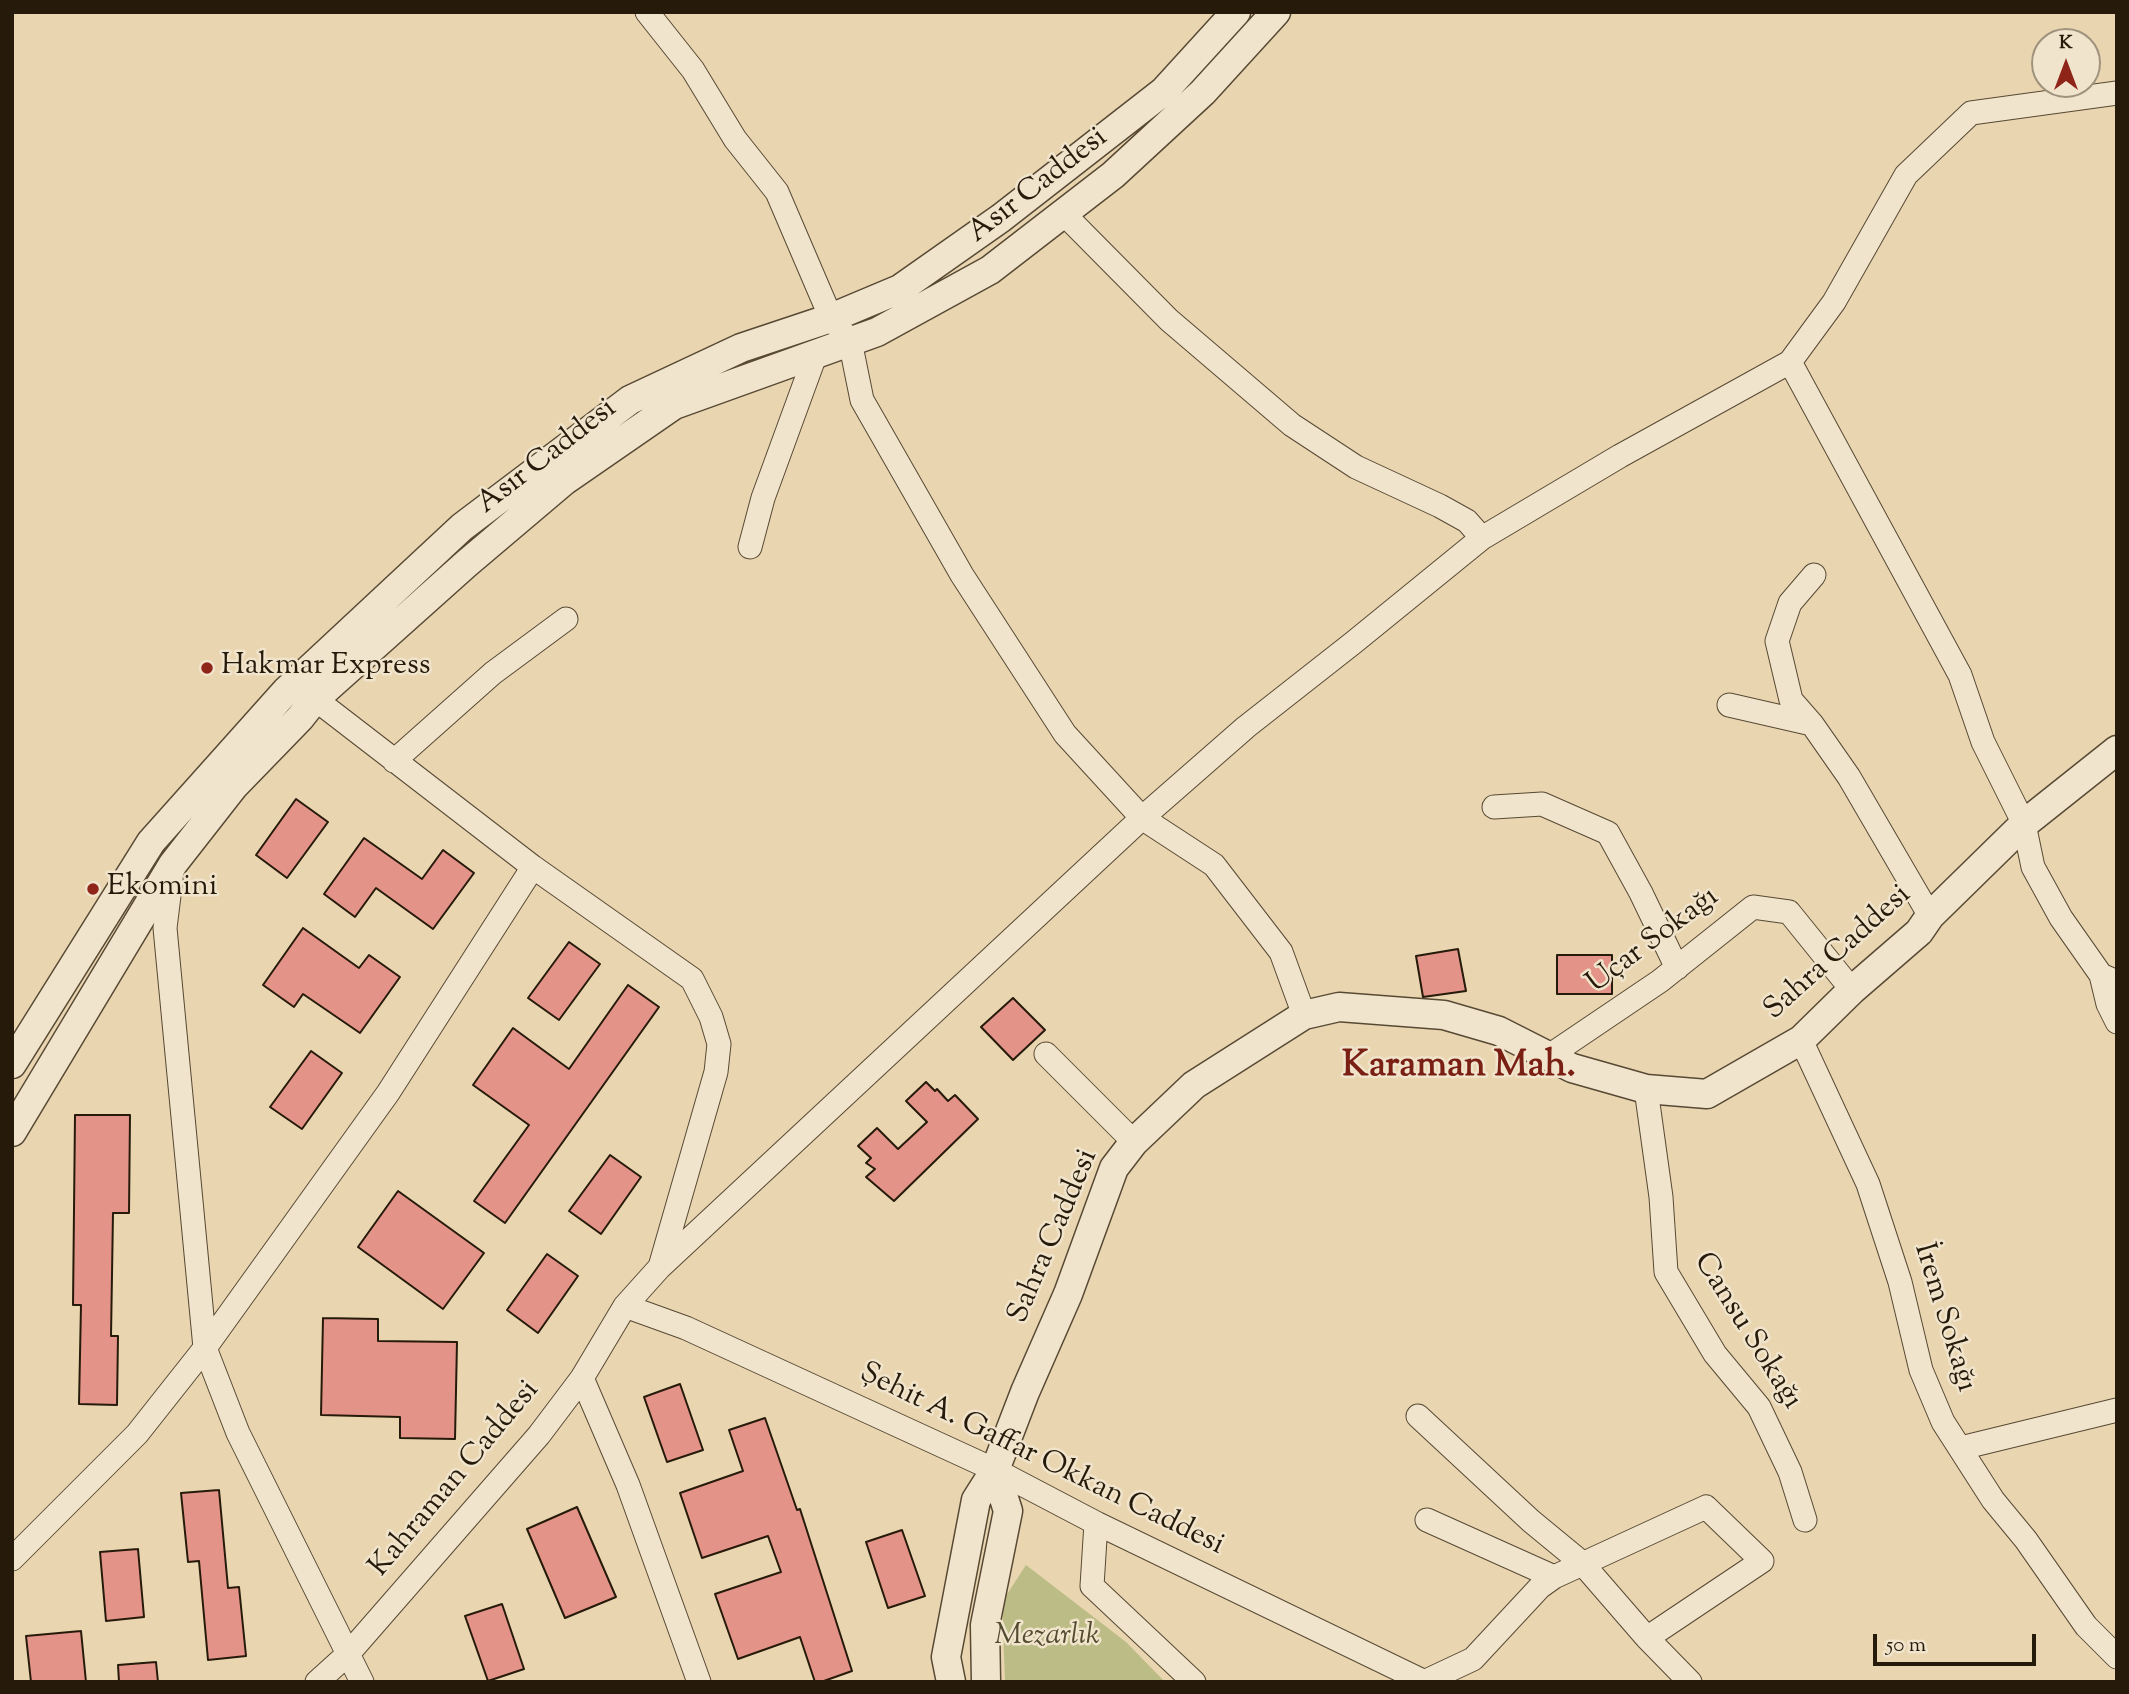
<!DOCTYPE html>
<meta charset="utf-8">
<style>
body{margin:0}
#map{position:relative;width:2129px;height:1694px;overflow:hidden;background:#e9d5b0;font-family:"Sorts Mill Goudy",serif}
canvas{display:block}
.frame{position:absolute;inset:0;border:14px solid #261a0a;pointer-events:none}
.north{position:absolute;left:2031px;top:28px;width:70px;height:70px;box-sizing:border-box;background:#f1e4cc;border:2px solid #a0937e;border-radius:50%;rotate:0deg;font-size:19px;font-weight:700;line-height:28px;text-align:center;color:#261a0a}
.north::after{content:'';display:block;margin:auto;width:24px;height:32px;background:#8f2418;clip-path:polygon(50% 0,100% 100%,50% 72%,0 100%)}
.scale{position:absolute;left:1873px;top:1634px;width:163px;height:32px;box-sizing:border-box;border:4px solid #261a0a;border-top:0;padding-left:9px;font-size:21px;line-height:24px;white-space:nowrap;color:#261a0a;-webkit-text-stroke:5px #f1e4cc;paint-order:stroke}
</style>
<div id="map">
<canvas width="2129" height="1694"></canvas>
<div class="frame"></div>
<div class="north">K</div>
<div class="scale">50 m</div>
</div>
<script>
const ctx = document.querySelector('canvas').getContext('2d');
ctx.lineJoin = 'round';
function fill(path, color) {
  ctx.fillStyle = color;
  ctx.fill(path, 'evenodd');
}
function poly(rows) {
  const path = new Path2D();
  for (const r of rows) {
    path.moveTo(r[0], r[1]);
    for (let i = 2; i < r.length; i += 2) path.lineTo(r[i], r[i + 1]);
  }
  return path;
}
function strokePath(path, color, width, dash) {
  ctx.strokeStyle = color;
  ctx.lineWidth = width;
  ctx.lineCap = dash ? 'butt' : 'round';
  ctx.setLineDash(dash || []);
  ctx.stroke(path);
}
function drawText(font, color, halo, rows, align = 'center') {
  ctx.font = font + ' "Sorts Mill Goudy",serif';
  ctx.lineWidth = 5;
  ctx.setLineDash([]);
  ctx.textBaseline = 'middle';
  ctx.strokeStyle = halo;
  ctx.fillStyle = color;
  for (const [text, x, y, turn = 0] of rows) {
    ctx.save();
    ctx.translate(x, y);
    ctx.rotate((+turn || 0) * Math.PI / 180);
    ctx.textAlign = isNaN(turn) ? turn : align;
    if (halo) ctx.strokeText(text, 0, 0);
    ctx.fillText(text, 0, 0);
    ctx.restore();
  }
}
const green = poly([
 [1026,1565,1126,1642,1165,1682,1005,1682,1002,1602]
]);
const building = poly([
 [296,799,328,822,287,878,256,855,296,799],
 [364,838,422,879,443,850,474,873,433,929,376,888,355,917,324,894,364,838],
 [303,928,359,968,369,955,400,977,360,1033,303,994,294,1007,263,985,303,928],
 [569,942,600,964,559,1020,528,998,569,942],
 [1458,949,1466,991,1423,997,1416,956,1458,949],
 [1557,955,1612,955,1612,994,1557,994,1557,955],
 [628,985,659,1007,505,1223,474,1201,529,1125,473,1085,513,1028,569,1069,628,985],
 [1013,998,1045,1030,1013,1060,981,1027,1013,998],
 [311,1051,342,1073,302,1129,270,1107,311,1051],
 [926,1082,935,1091,937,1089,948,1101,955,1095,978,1119,894,1201,866,1177,875,1169,866,1163,871,1158,858,1146,877,1128,898,1149,927,1122,906,1101,926,1082],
 [75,1115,130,1115,129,1213,113,1213,111,1336,118,1336,117,1405,79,1404,81,1305,73,1305,75,1115],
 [610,1155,641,1177,601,1234,569,1211,610,1155],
 [398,1191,484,1253,443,1309,358,1247,398,1191],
 [547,1254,578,1276,538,1333,507,1310,547,1254],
 [323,1318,378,1319,378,1341,457,1342,455,1439,400,1438,400,1417,321,1415,323,1318],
 [680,1384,703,1450,667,1462,644,1397,680,1384],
 [765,1418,797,1510,800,1509,852,1671,821,1682,815,1682,800,1637,738,1659,715,1594,781,1572,768,1536,702,1558,680,1493,743,1471,729,1430,765,1418],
 [219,1490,228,1588,239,1587,246,1656,208,1660,199,1561,188,1562,181,1493,219,1490],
 [577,1507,616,1597,565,1618,527,1529,577,1507],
 [902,1530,925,1596,888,1608,866,1542,902,1530],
 [138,1549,144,1617,106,1621,100,1552,138,1549],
 [502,1604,524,1669,488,1681,465,1616,502,1604],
 [81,1631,86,1682,31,1682,26,1636,81,1631],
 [156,1662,158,1682,119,1682,118,1665,156,1662]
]);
const minor = poly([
 [647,12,693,70,735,139,777,192,831,318,850,341,862,400,962,575,1065,734,1142,818,1214,865,1281,952,1304,1015],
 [2117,93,1971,113,1906,175,1834,302,1790,362,1960,675,1983,742,2024,824,2033,867,2061,918,2101,975,2117,982],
 [1064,214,1169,320,1292,425,1356,467,1440,506,1467,521,1482,538],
 [750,547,763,498,816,353],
 [1814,575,1790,603,1777,641,1791,700,1812,724,1849,777,1930,916],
 [315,699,533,867,692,979,711,1017,719,1044,716,1072,660,1267],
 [1729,705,1812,724],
 [394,761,493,673,566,619],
 [1494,807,1542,804,1608,833,1641,893,1677,968],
 [172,871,165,928,205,1348,238,1433,362,1682],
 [2101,975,2108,1004,2117,1022],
 [1801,1040,1868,1184,1900,1282,1921,1370,1943,1422,1993,1500,2026,1540,2086,1626,2117,1657],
 [1046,1054,1134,1142],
 [1549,1056,1660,981,1753,907,1789,912,1852,990],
 [1646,1089,1661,1197,1666,1272,1715,1354,1759,1407,1790,1472,1805,1520],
 [625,1306,686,1328,995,1470,1096,1523,1425,1682],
 [582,1378,628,1485,699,1682],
 [1418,1416,1531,1521,1582,1563,1647,1638,1690,1682],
 [1961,1448,2117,1410],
 [1427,1520,1554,1577],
 [1096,1523,1092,1586,1194,1682],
 [12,1559,137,1434,205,1348,388,1093,533,867],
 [317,1682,348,1654,539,1435,582,1378,625,1306,660,1267,1142,818,1246,727,1353,643,1482,538,1620,456,1790,362],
 [1424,1682,1473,1659,1540,1587,1554,1577,1706,1507,1762,1561,1647,1638]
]);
const tertiary = poly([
 [12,1064,151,842,286,691,462,527,630,400,741,348,831,318,900,289,1001,218,1164,91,1236,12],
 [12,1132,173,864,234,786,300,718,315,699,466,564,564,481,674,405,877,332,990,270,1113,175,1203,92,1276,12],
 [951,1682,946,1657,976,1500,995,1470,1025,1392,1068,1294,1114,1168,1134,1142,1194,1085,1304,1015,1339,1007,1444,1015,1499,1031,1572,1068,1646,1089,1707,1094,1801,1040,1852,990,1919,932,1930,916,2024,824,2117,750],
 [986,1682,985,1625,1008,1511,995,1470]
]);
const markers = [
 [207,668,7,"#8f2418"],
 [93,889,7,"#8f2418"]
];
const streetNames = [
 ["Asır Caddesi",1039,187,-38],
 ["Asır Caddesi",548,458,-38],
 ["Uçar Sokağı",1654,942,-37],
 ["Sahra Caddesi",1839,954,-42],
 ["Sahra Caddesi",1055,1237,-67],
 ["İrem Sokağı",1943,1318,73],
 ["Cansu Sokağı",1746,1332,58],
 ["Şehit A. Gaffar Okkan Caddesi",1041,1461,26],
 ["Kahraman Caddesi",456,1480,-50]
];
const poiNames = [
 ["Hakmar Express",221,668],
 ["Ekomini",107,889]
];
const parkNames = [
 ["Mezarlık",1047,1638]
];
const districtNames = [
 ["Karaman Mah.",1459,1069]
];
fill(green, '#bcbc87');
fill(building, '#e39387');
strokePath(building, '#261a0a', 2);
strokePath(minor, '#574934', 25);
strokePath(tertiary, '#574934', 31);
strokePath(minor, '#f1e4cc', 23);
strokePath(tertiary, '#f1e4cc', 28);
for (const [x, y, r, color] of markers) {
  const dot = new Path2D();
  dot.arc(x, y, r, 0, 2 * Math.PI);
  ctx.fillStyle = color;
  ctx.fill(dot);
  strokePath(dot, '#f1e4cc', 2.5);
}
drawText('30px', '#261a0a', '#f1e4cc', streetNames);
drawText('30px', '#261a0a', '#f1e4cc', poiNames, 'left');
drawText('italic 30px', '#534b30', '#f1e4cc', parkNames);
drawText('bold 37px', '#7a1f14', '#f1e4cc', districtNames);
</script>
